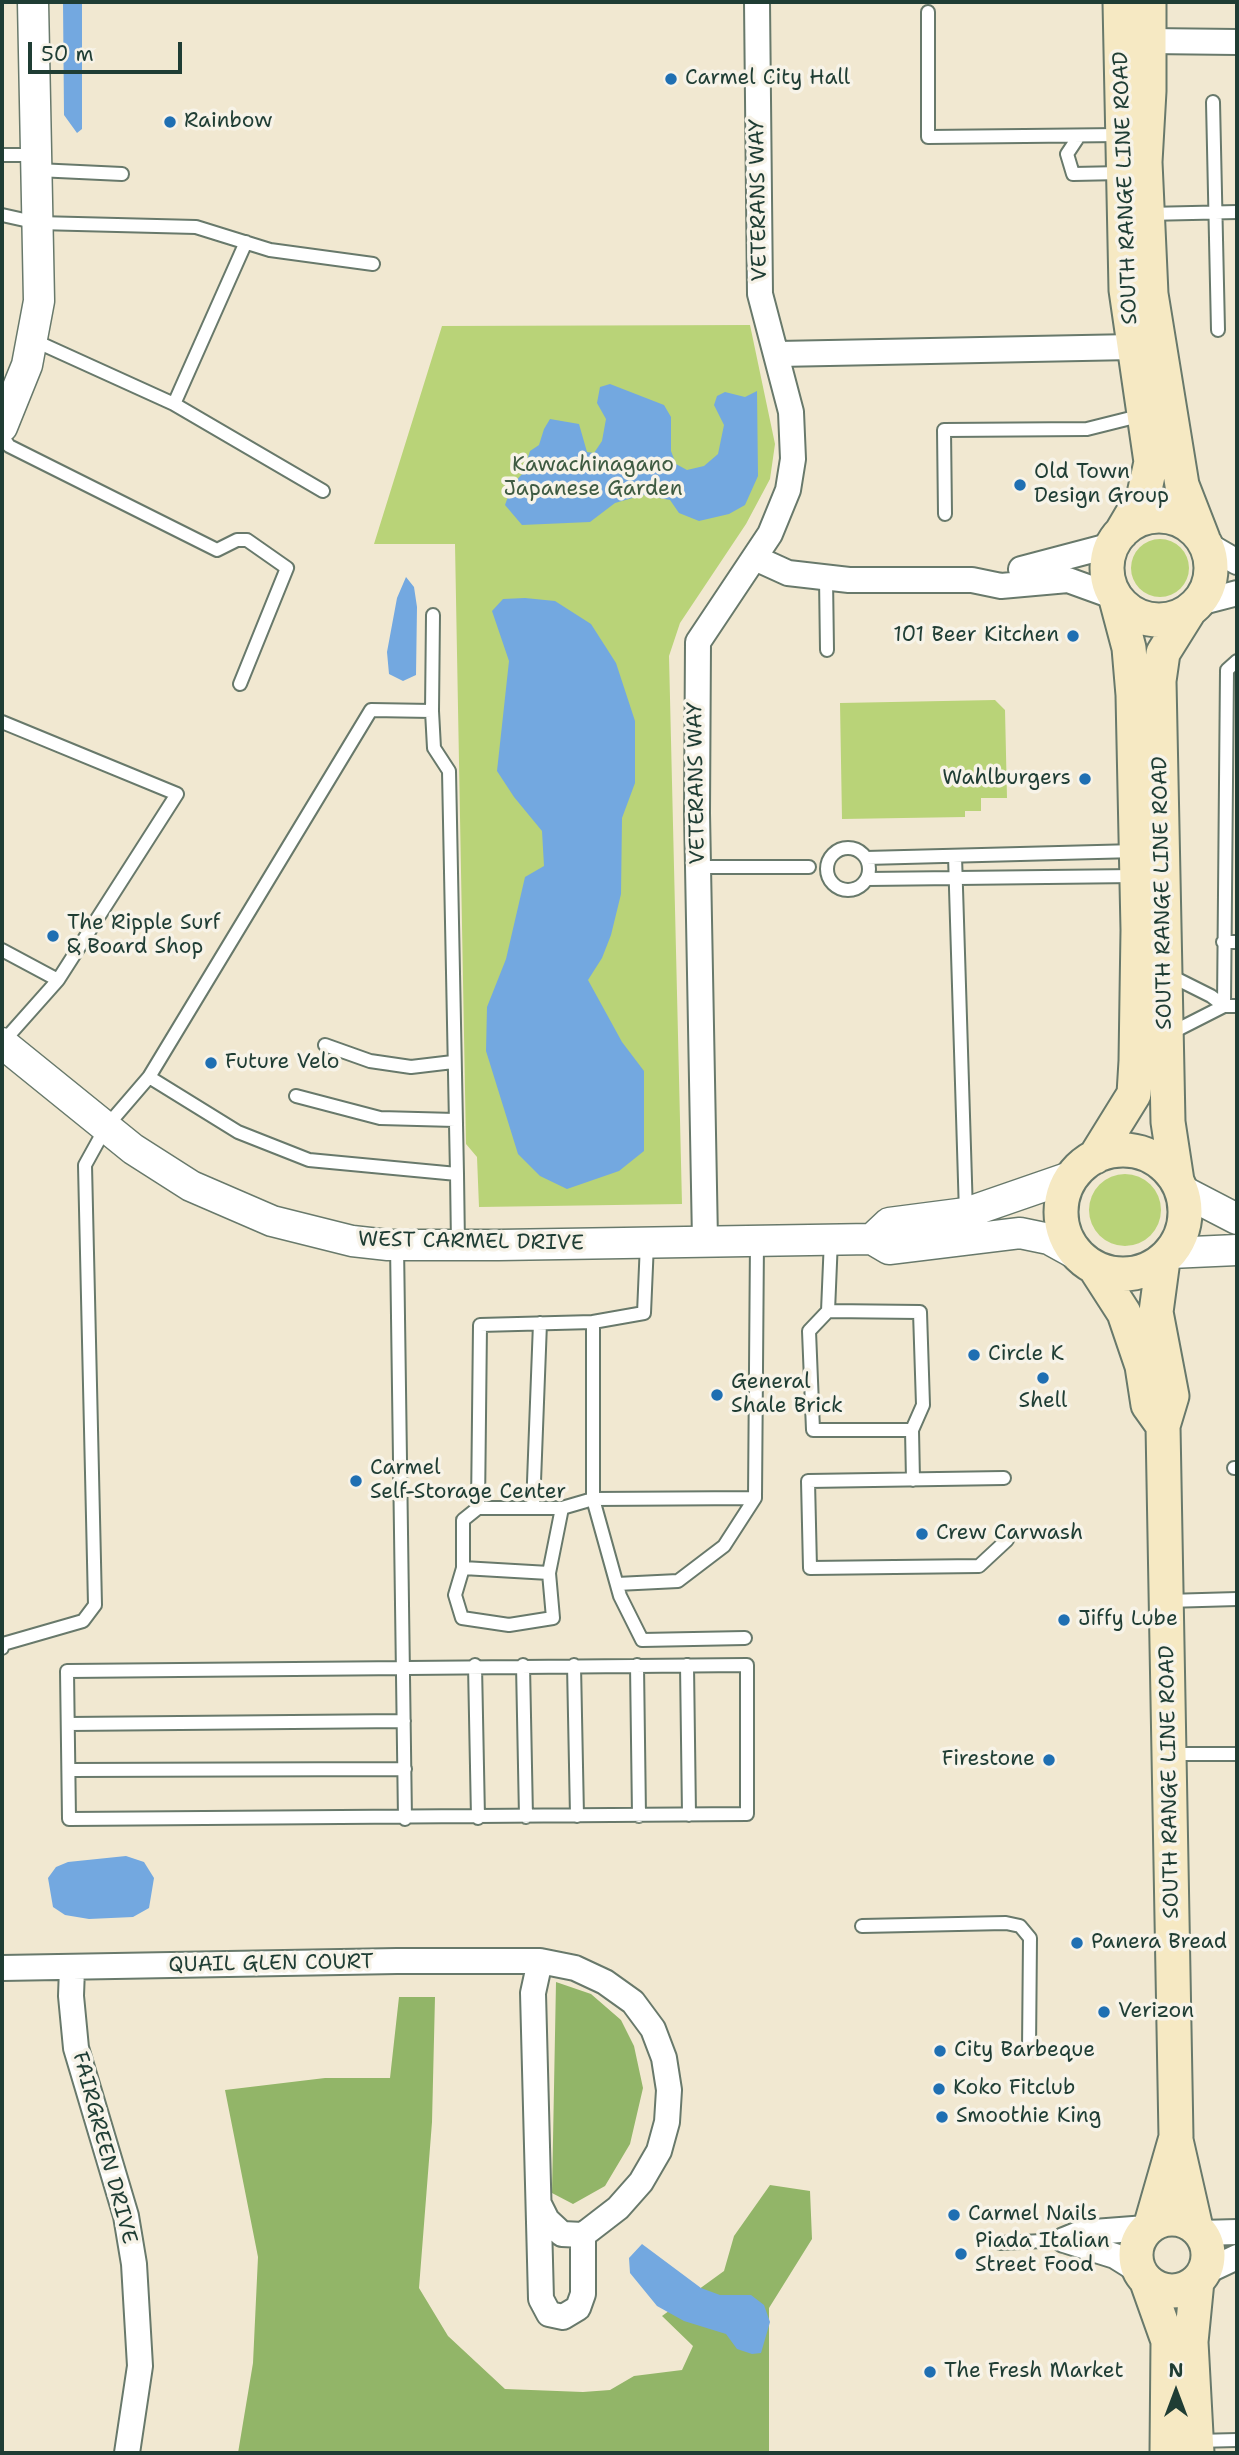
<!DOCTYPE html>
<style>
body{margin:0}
#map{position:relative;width:1239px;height:2455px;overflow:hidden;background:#f1e8d1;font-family:"Shantell Sans",sans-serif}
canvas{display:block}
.frame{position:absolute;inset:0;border:4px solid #1f3d34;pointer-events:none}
.north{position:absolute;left:1141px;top:2357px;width:70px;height:70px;-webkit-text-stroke:5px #f7f3e8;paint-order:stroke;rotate:0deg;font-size:19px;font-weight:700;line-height:28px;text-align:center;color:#1f3d34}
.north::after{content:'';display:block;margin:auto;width:24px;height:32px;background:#1f3d34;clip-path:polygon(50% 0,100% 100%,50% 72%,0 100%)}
.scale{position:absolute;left:28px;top:42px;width:154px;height:32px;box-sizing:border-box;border:4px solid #1f3d34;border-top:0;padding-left:9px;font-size:21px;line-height:24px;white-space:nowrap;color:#1f3d34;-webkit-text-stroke:5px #f7f3e8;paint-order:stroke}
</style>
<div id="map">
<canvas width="1239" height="2455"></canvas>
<div class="frame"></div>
<div class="north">N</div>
<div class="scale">50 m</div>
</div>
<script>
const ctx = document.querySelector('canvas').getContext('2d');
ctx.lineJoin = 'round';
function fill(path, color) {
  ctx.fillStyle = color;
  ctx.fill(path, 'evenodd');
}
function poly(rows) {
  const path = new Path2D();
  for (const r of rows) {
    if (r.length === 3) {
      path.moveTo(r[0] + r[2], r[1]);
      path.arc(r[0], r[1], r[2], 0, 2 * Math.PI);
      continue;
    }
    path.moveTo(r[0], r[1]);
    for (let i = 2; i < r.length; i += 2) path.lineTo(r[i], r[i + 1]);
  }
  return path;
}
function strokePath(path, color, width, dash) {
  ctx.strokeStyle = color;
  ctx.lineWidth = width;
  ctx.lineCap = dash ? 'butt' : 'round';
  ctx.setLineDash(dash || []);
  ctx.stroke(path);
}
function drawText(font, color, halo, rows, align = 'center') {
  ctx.font = font + ' "Shantell Sans",sans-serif';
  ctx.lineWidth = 7;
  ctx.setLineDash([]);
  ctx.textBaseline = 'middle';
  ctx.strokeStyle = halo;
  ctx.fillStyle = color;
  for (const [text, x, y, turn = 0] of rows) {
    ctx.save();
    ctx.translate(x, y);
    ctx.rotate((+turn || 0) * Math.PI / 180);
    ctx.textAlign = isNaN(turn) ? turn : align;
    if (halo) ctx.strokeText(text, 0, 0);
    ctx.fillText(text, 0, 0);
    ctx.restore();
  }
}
const green = poly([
 [750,325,775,444,770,479,746,524,680,623,669,656,682,1204,479,1207,477,1157,466,1144,455,544,374,544,442,326],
 [1160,568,29],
 [995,700,1005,710,1007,798,981,798,981,811,965,811,965,817,842,819,840,703],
 [1125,1210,36]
]);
const forest = poly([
 [556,1982,591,1994,621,2020,634,2046,643,2088,630,2144,605,2186,573,2204,552,2193],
 [399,1997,435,1997,432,2122,419,2288,448,2336,505,2389,583,2392,610,2390,634,2376,682,2370,693,2346,662,2316,724,2271,734,2236,770,2185,810,2191,812,2239,769,2308,769,2453,238,2453,253,2363,258,2257,225,2090,325,2078,390,2078]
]);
const water = poly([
 [63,2,82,2,82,129,77,133,64,115],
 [610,384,664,405,671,417,671,451,676,464,687,470,704,466,718,454,724,425,714,405,717,396,725,392,745,397,757,391,758,476,745,505,729,514,699,521,679,513,670,500,643,495,615,503,590,522,522,525,505,505,512,485,523,473,530,451,539,445,544,429,550,419,579,424,587,452,594,453,602,441,606,419,597,403,600,387],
 [406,577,414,587,417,607,416,675,403,681,389,674,387,652,397,598],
 [525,598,555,601,591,624,616,663,635,721,635,783,622,818,621,894,611,935,602,958,588,980,622,1042,644,1071,644,1151,619,1171,567,1189,540,1176,518,1154,486,1051,487,1007,506,959,525,877,544,866,542,831,514,797,497,771,509,661,492,611,503,599],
 [126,1856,144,1862,154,1878,149,1908,133,1917,89,1919,65,1915,53,1907,48,1878,56,1867,68,1862],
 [642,2244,701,2288,720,2295,751,2295,764,2305,770,2322,761,2353,752,2354,737,2349,726,2334,684,2321,657,2306,630,2273,629,2258]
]);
const service = poly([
 [928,12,928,137,1121,135],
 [1213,102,1218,330],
 [1079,136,1067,154,1073,174,1122,173],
 [2,155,36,155],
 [37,170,122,174],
 [1147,214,1237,212],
 [2,215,38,223,196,227,270,250,373,264],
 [33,340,174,404,246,242],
 [174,404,323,491],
 [2,436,9,446,217,550,237,540,247,540,287,568,240,684],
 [945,514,944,430,1087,429,1143,415],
 [826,578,827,650],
 [432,711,434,748,449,771,457,1174],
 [2,722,177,794,58,980,2,950],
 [848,869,21],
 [955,856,966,1213],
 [866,858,1136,851],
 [698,867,809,867],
 [867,879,1136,876],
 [1223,942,1237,942],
 [1169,975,1211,996,1224,1006],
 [1224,1006,1227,670,1237,661],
 [1169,1034,1224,1006,1237,1006],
 [2,1043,58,980],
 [325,1045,370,1061,411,1067,453,1062],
 [149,1077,238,1132,309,1160,457,1174,458,1245],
 [296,1096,380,1118,455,1120],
 [831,1239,828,1311,809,1331,813,1430,912,1430],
 [647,1243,644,1313,593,1322,593,1499,755,1498,757,1240],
 [397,1245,405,1819],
 [828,1311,920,1312,923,1405,912,1430,913,1480],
 [593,1322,480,1325,478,1508,562,1508,593,1499,620,1596,642,1640,745,1638],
 [1234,1468,1237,1468],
 [1004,1478,808,1481,810,1568,979,1566,1007,1540],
 [478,1508,463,1520,463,1568,455,1595,462,1618,509,1625,553,1618,549,1573,562,1508],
 [533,1508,540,1323],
 [463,1568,549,1573],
 [617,1584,678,1581,724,1546,755,1498],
 [1167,1601,1237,1599],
 [2,1648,3,1644,83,1621,95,1605,85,1165,106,1127,149,1077,371,710,432,711,433,615],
 [475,1665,478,1818],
 [523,1665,526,1817],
 [574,1665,577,1816],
 [637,1665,639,1816],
 [687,1665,689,1815],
 [747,1665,747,1814,69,1819,67,1671,747,1665],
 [68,1724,404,1721],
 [1171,1754,1237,1754],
 [69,1770,405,1769],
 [862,1926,1006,1923,1020,1926,1030,1938,1029,2050],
 [1000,2243,1064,2240],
 [1196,2441,1237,2440]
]);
const minor = poly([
 [1149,41,1237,42],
 [778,354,1133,347],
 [1206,544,1237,562],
 [755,558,788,573,849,580,972,580,1001,586,1068,580,1115,597],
 [1021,569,1112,545],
 [1199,603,1237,593],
 [705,1240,697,813,698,642,770,534,788,490,793,459,791,412,760,294,757,2],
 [540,1961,533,1993,541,2299,549,2314,563,2317,578,2308,583,2294,583,2235],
 [2,1968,397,1961,540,1961,575,1968,605,1982,633,2002,653,2029,664,2058,669,2090,667,2122,659,2151,641,2182,618,2208,583,2235,562,2234,547,2220,540,2206],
 [72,1968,71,1996,76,2048,126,2216,134,2264,140,2366,127,2453],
 [1201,2233,1237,2232],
 [1064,2240,1081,2233,1146,2228],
 [1064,2240,1115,2256,1139,2271],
 [1203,2273,1237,2257]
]);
const tertiary = poly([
 [2,427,27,365,39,301,33,2],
 [2,1043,133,1149,191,1186,272,1221,352,1241,388,1245,499,1245,872,1239,889,1249,1020,1233,1049,1239,1078,1255],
 [1181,1190,1237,1219],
 [872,1239,889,1223,966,1213,1073,1176],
 [1170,1253,1237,1250]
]);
const secondary = poly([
 [1120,2,1126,290,1151,462,1144,494,1121,533],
 [1149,2,1149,91,1145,162,1151,294,1182,485,1203,539],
 [1159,568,52],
 [1123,1212,62],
 [1095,1157,1134,1094,1136,1061,1138,930,1133,695,1129,648,1116,599],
 [1177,1181,1168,1122,1159,681,1163,653,1188,613],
 [1095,1268,1124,1313,1142,1366,1148,1405,1163,1426],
 [1176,2140,1196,2228],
 [1172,2255,36],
 [1151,2224,1176,2137,1163,1426,1172,1396,1156,1312,1163,1260],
 [1197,2281,1191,2342,1197,2453],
 [1147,2282,1168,2341,1167,2453]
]);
const markers = [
 [671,79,7,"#1f6fb2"],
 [170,122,7,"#1f6fb2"],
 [1020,485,7,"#1f6fb2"],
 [1073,636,7,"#1f6fb2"],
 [1085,779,7,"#1f6fb2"],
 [53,936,7,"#1f6fb2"],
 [211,1063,7,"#1f6fb2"],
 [974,1355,7,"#1f6fb2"],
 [1043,1378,7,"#1f6fb2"],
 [717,1395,7,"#1f6fb2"],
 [356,1481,7,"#1f6fb2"],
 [922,1534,7,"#1f6fb2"],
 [1064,1620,7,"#1f6fb2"],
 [1049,1760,7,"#1f6fb2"],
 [1077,1943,7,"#1f6fb2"],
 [1104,2012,7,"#1f6fb2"],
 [940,2051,7,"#1f6fb2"],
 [939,2089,7,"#1f6fb2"],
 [942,2117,7,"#1f6fb2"],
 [954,2215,7,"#1f6fb2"],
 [961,2254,7,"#1f6fb2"],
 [930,2372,7,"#1f6fb2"]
];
const poiNames = [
 ["Carmel City Hall",685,79],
 ["Rainbow",184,122],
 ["Old Town",1034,473],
 ["Design Group",1034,497],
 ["101 Beer Kitchen",1059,636,"right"],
 ["Wahlburgers",1071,779,"right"],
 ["The Ripple Surf",67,924],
 ["& Board Shop",67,948],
 ["Future Velo",225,1063],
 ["Circle K",988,1355],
 ["General",731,1383],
 ["Shale Brick",731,1407],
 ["Shell",1043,1402,"center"],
 ["Carmel",370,1469],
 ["Self-Storage Center",370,1493],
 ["Crew Carwash",936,1534],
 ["Jiffy Lube",1078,1620],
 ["Firestone",1035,1760,"right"],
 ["Panera Bread",1091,1943],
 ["Verizon",1118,2012],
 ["City Barbeque",954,2051],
 ["Koko Fitclub",953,2089],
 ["Smoothie King",956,2117],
 ["Carmel Nails",968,2215],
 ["Piada Italian",975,2242],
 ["Street Food",975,2266],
 ["The Fresh Market",944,2372]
];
const streetNames = [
 ["SOUTH RANGE LINE ROAD",1126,188,-92],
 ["VETERANS WAY",759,200,-91],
 ["VETERANS WAY",697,783,-91],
 ["SOUTH RANGE LINE ROAD",1163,893,-91],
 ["WEST CARMEL DRIVE",471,1242,1],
 ["SOUTH RANGE LINE ROAD",1170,1782,-91],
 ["QUAIL GLEN COURT",271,1964,-1],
 ["FAIRGREEN DRIVE",104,2148,75]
];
const parkNames = [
 ["Kawachinagano",593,466],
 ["Japanese Garden",593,490]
];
fill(green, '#b9d378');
fill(forest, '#92b568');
fill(water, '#73a8e0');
strokePath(service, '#68796b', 16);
strokePath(minor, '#68796b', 28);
strokePath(tertiary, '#68796b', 33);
strokePath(secondary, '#68796b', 37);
strokePath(service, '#fff', 12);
strokePath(minor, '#fff', 24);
strokePath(tertiary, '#fff', 30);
strokePath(secondary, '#f6e9c3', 33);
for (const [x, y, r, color] of markers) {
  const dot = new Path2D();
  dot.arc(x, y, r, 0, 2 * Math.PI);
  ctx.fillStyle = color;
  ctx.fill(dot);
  strokePath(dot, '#f7f3e8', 2.5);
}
drawText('21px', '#1f3d34', '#f7f3e8', poiNames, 'left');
drawText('21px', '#1f3d34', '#f7f3e8', streetNames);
drawText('21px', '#3e5b42', '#f7f3e8', parkNames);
</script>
